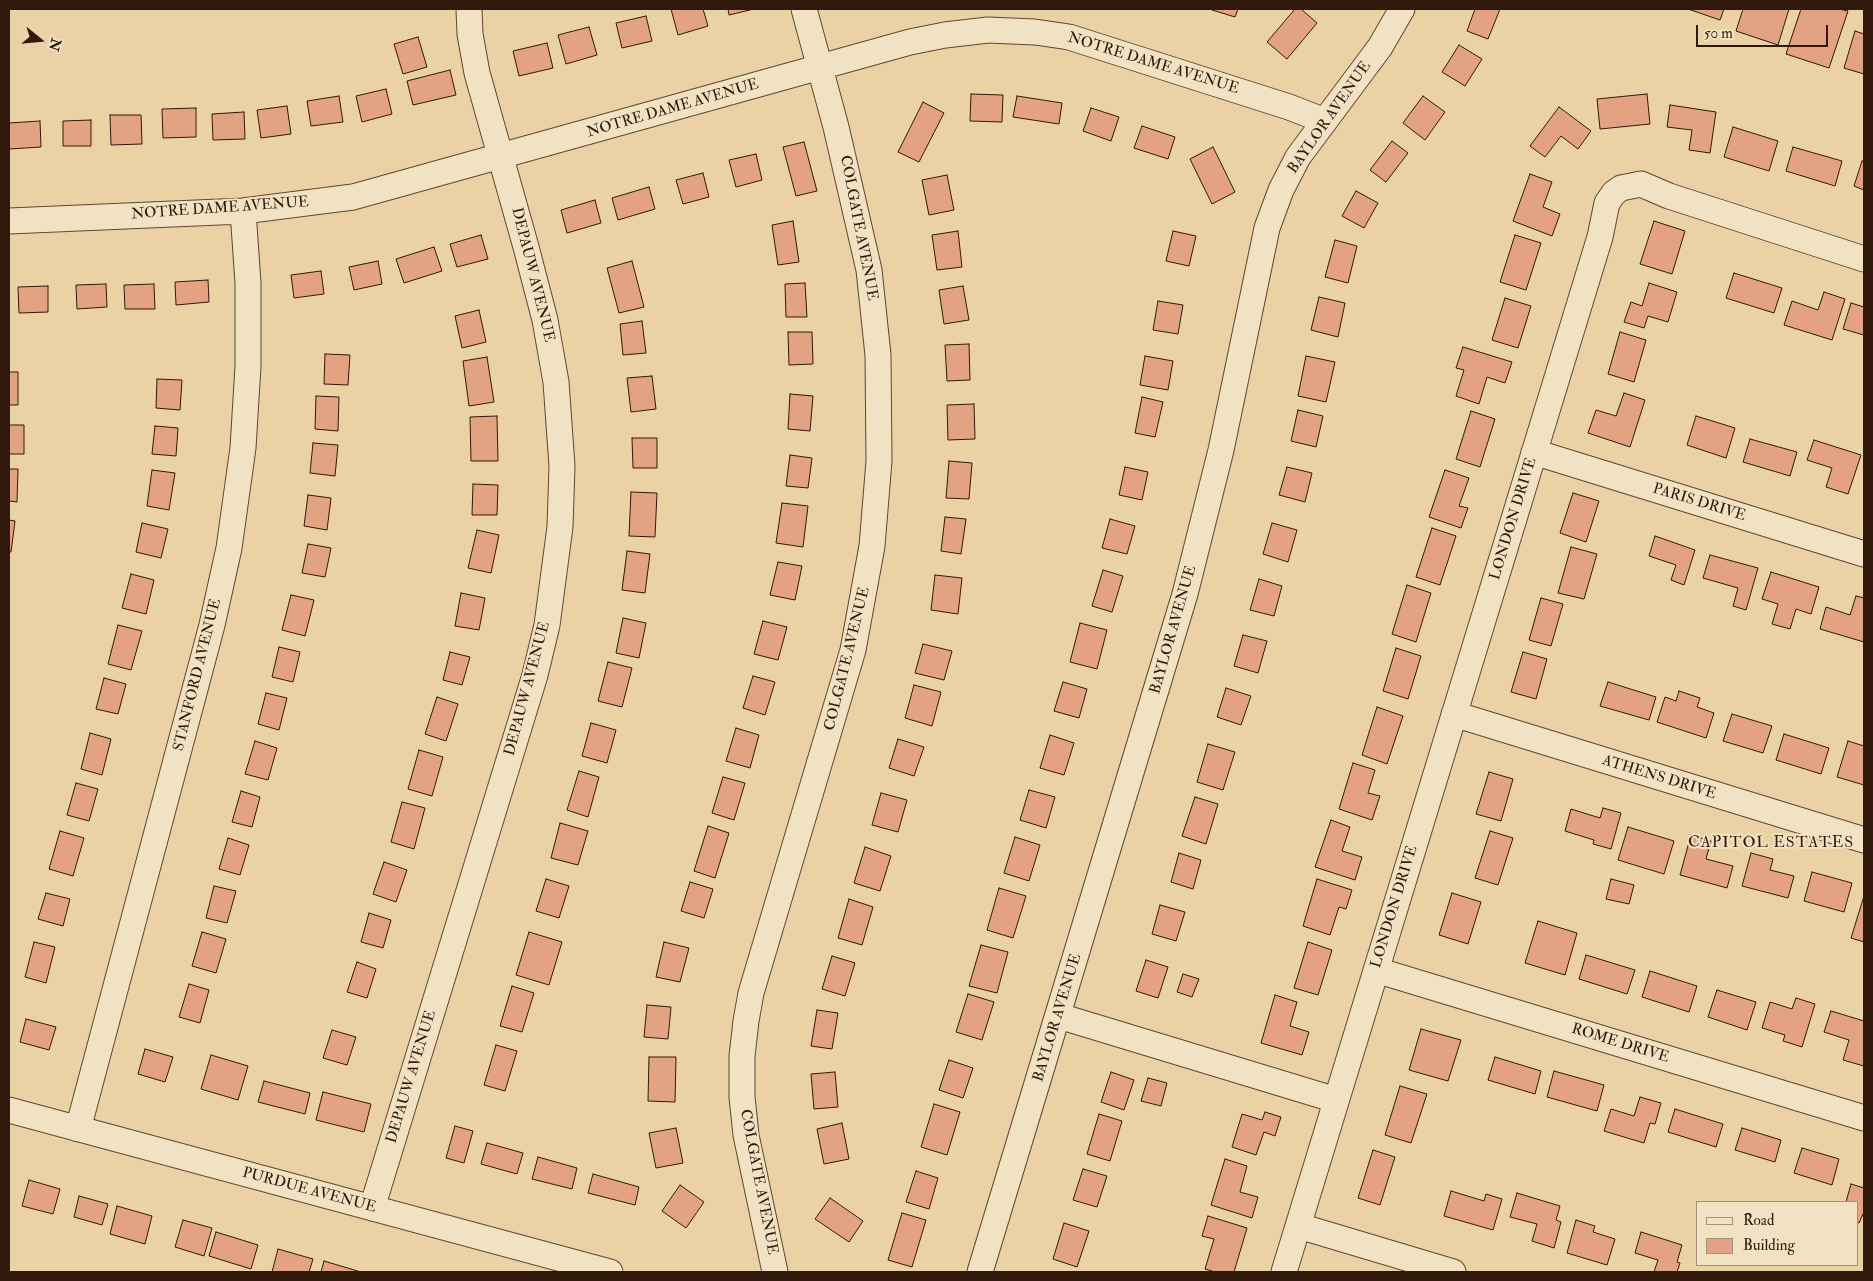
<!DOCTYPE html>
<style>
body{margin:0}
#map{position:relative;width:1873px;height:1281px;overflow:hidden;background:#ebd2a4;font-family:"IM FELL Double Pica",serif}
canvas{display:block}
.frame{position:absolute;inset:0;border:10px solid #30180a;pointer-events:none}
.legend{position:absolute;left:1696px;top:1201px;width:162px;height:65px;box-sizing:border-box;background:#f2e2c4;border:1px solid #a4917a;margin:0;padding:6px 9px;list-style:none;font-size:15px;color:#30180a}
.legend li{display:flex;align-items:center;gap:10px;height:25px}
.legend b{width:25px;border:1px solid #a4917a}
.north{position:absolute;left:15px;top:15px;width:50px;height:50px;-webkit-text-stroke:4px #f2e2c4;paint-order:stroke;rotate:107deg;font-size:14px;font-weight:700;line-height:20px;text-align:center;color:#30180a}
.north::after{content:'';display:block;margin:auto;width:18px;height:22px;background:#30180a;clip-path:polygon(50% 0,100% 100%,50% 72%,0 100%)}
.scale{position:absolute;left:1696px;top:25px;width:132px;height:22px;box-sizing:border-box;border:2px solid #30180a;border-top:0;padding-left:6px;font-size:15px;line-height:18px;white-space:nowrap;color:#30180a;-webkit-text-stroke:4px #f2e2c4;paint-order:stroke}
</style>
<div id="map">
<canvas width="1873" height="1281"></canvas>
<div class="frame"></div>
<ul class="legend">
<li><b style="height:6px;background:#f2e2c4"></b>Road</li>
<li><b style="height:14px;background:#e3a383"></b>Building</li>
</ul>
<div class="north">N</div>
<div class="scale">50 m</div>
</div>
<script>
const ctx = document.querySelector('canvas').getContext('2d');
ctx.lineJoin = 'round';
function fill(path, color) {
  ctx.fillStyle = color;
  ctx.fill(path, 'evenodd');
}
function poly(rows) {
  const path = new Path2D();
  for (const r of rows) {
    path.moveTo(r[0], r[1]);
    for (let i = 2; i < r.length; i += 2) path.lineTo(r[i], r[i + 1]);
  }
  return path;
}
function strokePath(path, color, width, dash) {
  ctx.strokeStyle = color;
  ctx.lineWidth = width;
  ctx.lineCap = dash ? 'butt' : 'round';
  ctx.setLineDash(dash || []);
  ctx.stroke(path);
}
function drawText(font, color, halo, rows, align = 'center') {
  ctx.font = font + ' "IM FELL Double Pica",serif';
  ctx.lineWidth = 4;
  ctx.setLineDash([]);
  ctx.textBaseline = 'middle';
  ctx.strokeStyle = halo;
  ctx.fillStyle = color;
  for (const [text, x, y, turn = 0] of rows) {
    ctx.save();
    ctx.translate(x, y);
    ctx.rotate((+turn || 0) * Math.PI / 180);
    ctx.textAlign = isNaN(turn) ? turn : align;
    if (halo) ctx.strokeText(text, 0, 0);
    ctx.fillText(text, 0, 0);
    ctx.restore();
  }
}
const building = poly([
 [671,9,703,9,708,26,678,35,671,9],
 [728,9,754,9,729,15,728,9],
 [1209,9,1238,9,1235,17,1209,9],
 [1295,9,1301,9,1317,23,1287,59,1267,42,1295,9],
 [1475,9,1500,9,1488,39,1467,31,1475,9],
 [1688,9,1724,9,1720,20,1688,9],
 [1743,9,1789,9,1778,45,1736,31,1743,9],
 [1801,9,1839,9,1848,11,1829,68,1786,54,1801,9],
 [646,16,652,41,622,48,616,23,646,16],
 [589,27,597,55,566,64,558,35,589,27],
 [1855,31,1864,34,1864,74,1844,68,1855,31],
 [418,37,427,67,403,74,394,44,418,37],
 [547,43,553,68,519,76,513,51,547,43],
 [1459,45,1482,59,1465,86,1442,72,1459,45],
 [450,70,456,95,413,105,407,81,450,70],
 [386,89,392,114,362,122,356,96,386,89],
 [971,94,1003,95,1002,122,970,121,971,94],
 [1647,94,1650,124,1600,129,1597,99,1647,94],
 [339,96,343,122,311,126,307,101,339,96],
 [1017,96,1062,103,1059,124,1013,117,1017,96],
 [1423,96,1445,112,1425,140,1403,123,1423,96],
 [923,102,944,113,919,162,898,152,923,102],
 [1670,105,1716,112,1710,153,1689,150,1692,130,1667,127,1670,105],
 [287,106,291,134,261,138,257,110,287,106],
 [1559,107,1591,131,1578,149,1561,136,1545,157,1530,146,1559,107],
 [196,108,196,137,163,138,162,109,196,108],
 [1091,108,1119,117,1111,141,1083,131,1091,108],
 [244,112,245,139,213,140,212,114,244,112],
 [110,115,141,115,142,144,111,145,110,115],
 [91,120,91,146,63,146,63,121,91,120],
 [40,121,41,147,9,149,9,123,40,121],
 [1142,126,1175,137,1168,159,1134,148,1142,126],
 [1733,127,1778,141,1769,171,1724,157,1733,127],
 [1392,141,1408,153,1386,182,1370,170,1392,141],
 [804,142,817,191,796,196,783,147,804,142],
 [1213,147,1235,192,1212,204,1190,159,1213,147],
 [1793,147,1842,161,1835,186,1786,171,1793,147],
 [756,154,762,180,736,187,729,160,756,154],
 [1862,161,1864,162,1864,190,1854,186,1862,161],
 [703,173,709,197,683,204,676,180,703,173],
 [1530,174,1552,182,1543,207,1560,214,1552,236,1513,221,1530,174],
 [947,175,954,210,929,215,922,180,947,175],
 [649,187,655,209,618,220,612,198,649,187],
 [1356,191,1378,203,1364,228,1342,216,1356,191],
 [595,200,601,223,567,233,561,210,595,200],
 [793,221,799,262,778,265,772,225,793,221],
 [1654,221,1685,231,1672,274,1640,264,1654,221],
 [958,231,962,267,937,270,932,235,958,231],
 [1173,231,1196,236,1189,266,1166,261,1173,231],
 [481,235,488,259,457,267,450,244,481,235],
 [1515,235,1541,243,1526,290,1500,282,1515,235],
 [1335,240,1357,246,1348,283,1325,277,1335,240],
 [434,247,442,271,404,283,396,259,434,247],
 [378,261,382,284,354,290,349,267,378,261],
 [632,261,644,307,619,313,607,268,632,261],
 [321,271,324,294,294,298,291,275,321,271],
 [1734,273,1782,288,1774,313,1726,298,1734,273],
 [208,280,209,302,176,305,175,282,208,280],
 [805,283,807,317,786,317,785,284,805,283],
 [1649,283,1677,292,1668,322,1648,316,1644,328,1624,322,1631,302,1642,306,1649,283],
 [106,284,107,307,77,309,76,285,106,284],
 [154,284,155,309,125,309,124,285,154,284],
 [48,286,48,312,19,313,18,287,48,286],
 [963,286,969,320,944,324,939,290,963,286],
 [1824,292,1845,299,1832,340,1784,325,1792,301,1818,310,1824,292],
 [1319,297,1345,303,1338,337,1311,330,1319,297],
 [1505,298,1531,306,1518,348,1492,340,1505,298],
 [1158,301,1183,305,1178,334,1153,330,1158,301],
 [1851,303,1864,307,1864,335,1843,329,1851,303],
 [479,310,486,342,462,348,455,316,479,310],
 [642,321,646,353,623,355,620,324,642,321],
 [788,332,812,332,813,364,789,365,788,332],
 [1620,332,1646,340,1634,382,1608,374,1620,332],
 [969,344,970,380,947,381,945,345,969,344],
 [1463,347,1512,362,1505,383,1487,377,1479,404,1456,396,1464,370,1456,368,1463,347],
 [325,354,350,355,348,385,324,384,325,354],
 [1145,356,1173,361,1168,390,1140,385,1145,356],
 [1306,356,1335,362,1326,402,1298,396,1306,356],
 [487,357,494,402,469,406,463,361,487,357],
 [9,372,18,372,18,405,9,405,9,372],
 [652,376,656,409,631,412,627,378,652,376],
 [157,379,182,380,180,410,156,408,157,379],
 [1624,393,1645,400,1630,447,1588,433,1596,410,1616,416,1624,393],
 [790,394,813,396,810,431,788,429,790,394],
 [316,396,339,397,338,431,315,429,316,396],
 [1142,397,1163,402,1155,437,1135,433,1142,397],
 [974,404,975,439,948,440,947,405,974,404],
 [1298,410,1323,416,1316,447,1291,441,1298,410],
 [1471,411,1495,419,1480,467,1456,459,1471,411],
 [497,416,498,461,471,461,470,417,497,416],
 [1696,416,1735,428,1726,458,1687,445,1696,416],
 [9,425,24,425,24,454,9,454,9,425],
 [155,426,178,428,176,456,152,454,155,426],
 [632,438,657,438,657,468,633,468,632,438],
 [1750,439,1797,452,1790,476,1743,462,1750,439],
 [1814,440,1861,455,1848,494,1826,487,1832,468,1807,460,1814,440],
 [313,443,338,445,335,476,310,473,313,443],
 [790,455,812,458,808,488,786,486,790,455],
 [949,461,972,463,969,499,946,498,949,461],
 [1125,467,1148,472,1142,500,1119,495,1125,467],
 [1287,467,1312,473,1305,502,1279,495,1287,467],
 [9,469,18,469,17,502,9,501,9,469],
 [152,470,175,473,169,510,147,506,152,470],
 [1445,470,1469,478,1459,506,1468,508,1461,528,1429,517,1445,470],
 [473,484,498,485,497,515,472,515,473,484],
 [631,492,657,493,655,537,629,536,631,492],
 [1573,493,1599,501,1586,542,1560,533,1573,493],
 [308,495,331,498,327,530,304,526,308,495],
 [782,503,808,506,803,547,776,543,782,503],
 [945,517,966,519,961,554,941,551,945,517],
 [1110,519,1135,526,1127,554,1102,548,1110,519],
 [9,520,15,521,11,552,9,552,9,520],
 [142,523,168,529,161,558,136,552,142,523],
 [1272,523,1297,530,1288,562,1263,554,1272,523],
 [1432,528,1456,536,1440,585,1416,577,1432,528],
 [477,530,499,535,491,573,468,568,477,530],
 [1655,536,1695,550,1684,585,1671,580,1676,565,1649,556,1655,536],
 [308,544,331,548,325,577,302,573,308,544],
 [1571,547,1597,554,1584,599,1558,593,1571,547],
 [627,551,650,554,645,593,622,590,627,551],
 [1710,555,1758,568,1746,610,1733,606,1738,588,1703,578,1710,555],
 [778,562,802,566,795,600,770,595,778,562],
 [1103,570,1123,576,1112,612,1092,606,1103,570],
 [1771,572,1819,587,1811,614,1796,609,1790,629,1772,624,1778,604,1762,599,1771,572],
 [131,574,154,580,146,614,122,608,131,574],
 [935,575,962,578,958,614,931,610,935,575],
 [1259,579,1282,586,1274,616,1250,610,1259,579],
 [1407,585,1431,593,1416,642,1392,634,1407,585],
 [461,593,485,598,479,630,455,626,461,593],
 [291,595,314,600,305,636,282,630,291,595],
 [1856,596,1864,598,1864,642,1820,629,1826,607,1850,615,1856,596],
 [1541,598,1563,604,1551,646,1529,640,1541,598],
 [623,618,646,623,639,658,616,653,623,618],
 [763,621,787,627,778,660,754,654,763,621],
 [1080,623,1107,630,1097,669,1070,662,1080,623],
 [118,625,142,631,131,670,108,664,118,625],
 [1243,635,1267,641,1258,673,1234,666,1243,635],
 [923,644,952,651,944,680,915,673,923,644],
 [279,647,300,652,293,682,272,677,279,647],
 [1396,648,1421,656,1408,699,1383,691,1396,648],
 [450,652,470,657,462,685,443,680,450,652],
 [1523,652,1547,659,1536,699,1511,692,1523,652],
 [608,662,632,668,622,707,598,701,608,662],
 [753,676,775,682,765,715,743,708,753,676],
 [104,678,126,684,118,714,96,709,104,678],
 [1063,682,1087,689,1079,718,1054,711,1063,682],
 [1608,682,1656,697,1649,720,1600,706,1608,682],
 [914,685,941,692,932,726,905,718,914,685],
 [1226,688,1251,696,1241,725,1217,717,1226,688],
 [1679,691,1700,698,1697,707,1714,713,1706,738,1657,722,1665,697,1676,701,1679,691],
 [266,693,287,698,279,730,258,724,266,693],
 [437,697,458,704,446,741,425,734,437,697],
 [1377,707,1403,716,1387,764,1362,755,1377,707],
 [1732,714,1772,726,1763,753,1723,741,1732,714],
 [591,723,616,730,607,763,582,756,591,723],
 [736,728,759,735,750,768,726,761,736,728],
 [90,733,111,739,102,775,81,769,90,733],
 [1784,734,1829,748,1821,774,1776,760,1784,734],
 [1050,735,1074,743,1064,775,1040,768,1050,735],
 [898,739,924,747,914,776,889,768,898,739],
 [255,741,277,748,268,780,245,774,255,741],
 [1848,741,1864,746,1864,785,1837,777,1848,741],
 [1208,744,1235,752,1223,790,1197,782,1208,744],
 [419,750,443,757,432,796,408,789,419,750],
 [1353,763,1375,770,1368,793,1380,796,1372,820,1339,809,1353,763],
 [579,771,599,777,588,817,567,810,579,771],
 [1489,772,1513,779,1501,821,1476,814,1489,772],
 [723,777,745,783,734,820,712,813,723,777],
 [76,783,98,789,89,821,67,815,76,783],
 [1029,790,1055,797,1046,828,1020,820,1029,790],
 [241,791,260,797,252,827,232,822,241,791],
 [881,793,907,800,898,832,872,825,881,793],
 [1195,797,1218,804,1206,844,1182,836,1195,797],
 [402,802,425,808,414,849,391,842,402,802],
 [1603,808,1621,813,1611,849,1593,844,1594,840,1565,831,1571,809,1600,818,1603,808],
 [1331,820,1350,827,1342,851,1362,857,1355,880,1315,867,1331,820],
 [560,823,588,831,578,865,551,858,560,823],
 [708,826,729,833,715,878,694,871,708,826],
 [1628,827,1674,841,1664,874,1618,860,1628,827],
 [60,831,84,838,73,876,49,869,60,831],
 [1490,831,1513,838,1498,885,1475,878,1490,831],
 [1691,835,1711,841,1706,859,1733,866,1727,888,1680,875,1691,835],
 [1015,837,1040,845,1029,881,1004,873,1015,837],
 [228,838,249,845,240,875,219,869,228,838],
 [865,847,891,856,880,891,854,883,865,847],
 [1179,853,1201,860,1193,889,1171,882,1179,853],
 [1751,853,1773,859,1770,870,1794,876,1788,898,1742,886,1751,853],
 [384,862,407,870,396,902,373,894,384,862],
 [1812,872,1852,883,1844,912,1804,901,1812,872],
 [546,879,569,886,559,918,536,911,546,879],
 [1317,879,1352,890,1346,909,1339,907,1330,935,1303,926,1317,879],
 [1611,879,1634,885,1629,904,1606,899,1611,879],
 [690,882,713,889,704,918,681,911,690,882],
 [214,886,236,891,227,923,206,918,214,886],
 [999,888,1026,896,1013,938,987,930,999,888],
 [46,893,70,899,63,926,38,919,46,893],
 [1452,893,1481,902,1468,944,1439,935,1452,893],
 [1864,896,1864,942,1851,938,1864,896],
 [849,899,873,907,862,945,838,938,849,899],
 [1160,905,1185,912,1176,941,1152,934,1160,905],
 [369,913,391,920,383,948,361,942,369,913],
 [1538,921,1577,933,1565,975,1525,963,1538,921],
 [202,932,226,939,216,973,192,966,202,932],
 [529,932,562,942,549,985,516,975,529,932],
 [34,942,55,947,46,983,25,977,34,942],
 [664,942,689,948,680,982,656,977,664,942],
 [1308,942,1332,950,1318,995,1294,988,1308,942],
 [981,945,1008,952,997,993,969,986,981,945],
 [1586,955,1635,970,1627,994,1579,979,1586,955],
 [832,956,855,963,845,996,822,989,832,956],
 [1146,960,1168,967,1158,998,1136,991,1146,960],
 [357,962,376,969,367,998,347,992,357,962],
 [1650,971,1697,986,1689,1012,1642,997,1650,971],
 [1183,974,1199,979,1192,997,1177,992,1183,974],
 [189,984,209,990,200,1023,179,1017,189,984],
 [512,986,534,993,522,1032,500,1026,512,986],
 [1717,990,1756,1002,1747,1030,1708,1017,1717,990],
 [968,994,994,1002,982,1040,956,1032,968,994],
 [1275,995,1297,1002,1290,1026,1309,1032,1302,1055,1261,1043,1275,995],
 [1796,998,1815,1004,1802,1047,1783,1041,1785,1035,1762,1028,1770,1002,1792,1009,1796,998],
 [647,1005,671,1007,668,1039,644,1037,647,1005],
 [817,1010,838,1013,832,1049,811,1046,817,1010],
 [1831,1011,1864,1021,1864,1066,1843,1060,1849,1040,1824,1032,1831,1011],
 [26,1019,56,1027,49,1050,20,1042,26,1019],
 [1421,1029,1461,1040,1448,1081,1409,1070,1421,1029],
 [332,1030,356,1037,347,1065,323,1058,332,1030],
 [496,1045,517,1051,505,1091,484,1085,496,1045],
 [145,1049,173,1057,165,1082,138,1074,145,1049],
 [211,1055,248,1066,238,1100,201,1089,211,1055],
 [649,1057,676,1057,675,1102,648,1101,649,1057],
 [1495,1057,1541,1071,1535,1094,1488,1080,1495,1057],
 [949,1060,973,1068,963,1098,939,1090,949,1060],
 [1554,1071,1604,1085,1597,1111,1547,1097,1554,1071],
 [835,1072,838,1107,814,1109,811,1074,835,1072],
 [1111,1072,1134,1080,1124,1110,1101,1102,1111,1072],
 [1148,1078,1167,1083,1161,1106,1141,1101,1148,1078],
 [264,1081,310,1093,305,1114,258,1102,264,1081],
 [1400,1086,1427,1094,1411,1143,1385,1135,1400,1086],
 [323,1092,371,1104,364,1132,316,1120,323,1092],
 [1640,1097,1661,1103,1655,1124,1650,1123,1644,1143,1604,1131,1611,1109,1634,1116,1640,1097],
 [934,1104,960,1112,947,1155,921,1147,934,1104],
 [1675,1109,1723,1124,1716,1147,1668,1132,1675,1109],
 [1265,1112,1281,1117,1275,1136,1264,1132,1256,1155,1232,1147,1242,1114,1262,1120,1265,1112],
 [1099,1114,1122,1121,1110,1161,1087,1154,1099,1114],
 [842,1123,849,1159,824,1164,817,1129,842,1123],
 [455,1126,473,1131,464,1163,446,1158,455,1126],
 [676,1128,683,1163,656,1168,649,1133,676,1128],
 [1742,1128,1781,1140,1775,1162,1735,1150,1742,1128],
 [487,1143,523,1153,517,1174,481,1164,487,1143],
 [1802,1148,1839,1159,1832,1185,1794,1173,1802,1148],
 [1373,1150,1395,1157,1380,1205,1358,1198,1373,1150],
 [538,1157,577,1168,572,1189,532,1179,538,1157],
 [1225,1159,1247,1166,1240,1192,1258,1197,1252,1218,1211,1205,1225,1159],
 [1083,1169,1107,1176,1097,1207,1073,1200,1083,1169],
 [916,1171,938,1178,929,1209,906,1202,916,1171],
 [593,1174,639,1187,635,1205,588,1193,593,1174],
 [29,1180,60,1189,53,1214,22,1206,29,1180],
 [1851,1184,1864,1188,1864,1212,1859,1223,1857,1222,1857,1202,1846,1202,1851,1184],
 [680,1185,704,1202,686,1228,662,1211,680,1185],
 [1451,1191,1484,1201,1486,1194,1502,1199,1493,1230,1444,1216,1451,1191],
 [1517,1193,1560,1206,1556,1220,1561,1222,1554,1248,1532,1241,1537,1224,1510,1217,1517,1193],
 [79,1196,108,1204,102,1225,74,1217,79,1196],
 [830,1198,863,1221,849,1242,815,1219,830,1198],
 [117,1206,152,1216,145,1244,110,1234,117,1206],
 [902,1213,926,1220,912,1267,888,1260,902,1213],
 [1208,1216,1247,1228,1234,1272,1215,1272,1205,1269,1214,1239,1202,1236,1208,1216],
 [183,1220,212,1228,204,1256,175,1247,183,1220],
 [1576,1220,1595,1226,1593,1232,1615,1239,1607,1265,1567,1253,1576,1220],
 [1064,1223,1089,1231,1077,1267,1053,1259,1064,1223],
 [216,1232,258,1245,251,1269,209,1256,216,1232],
 [1641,1232,1682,1245,1677,1262,1680,1263,1677,1272,1654,1272,1658,1260,1635,1253,1641,1232],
 [278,1249,313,1259,309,1272,272,1272,278,1249],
 [324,1261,361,1272,321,1272,324,1261]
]);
const minor = poly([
 [9,221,243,211,353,197,910,42,945,35,988,30,1035,32,1069,37,1289,107,1325,121],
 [1534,452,1864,554],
 [1454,714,1864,840],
 [1376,970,1864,1118],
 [1059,1016,1336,1100],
 [9,1110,610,1272],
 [78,1129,212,625,229,548,243,448,248,366,248,283,243,211],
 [372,1208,535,675,547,625,560,527,562,466,556,382,545,320,526,247,477,73,470,34,469,9],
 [1299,1226,1453,1272],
 [775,1272,746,1135,742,1097,742,1056,746,1021,751,993,853,650,872,546,879,461,878,355,869,270,836,127,804,9],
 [980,1272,1185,594,1221,450,1267,228,1281,190,1298,157,1380,47,1402,9],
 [1284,1272,1600,237,1607,203,1614,193,1621,188,1641,184,1669,196,1864,259]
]);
const streetNames = [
 ["NOTRE DAME AVENUE",1153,64,17],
 ["NOTRE DAME AVENUE",673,109,-16],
 ["BAYLOR AVENUE",1330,118,-55],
 ["NOTRE DAME AVENUE",220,209,-4],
 ["COLGATE AVENUE",858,228,79],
 ["DEPAUW AVENUE",532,275,76],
 ["PARIS DRIVE",1699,503,17],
 ["LONDON DRIVE",1514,519,-73],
 ["BAYLOR AVENUE",1174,630,-74],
 ["COLGATE AVENUE",848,659,-76],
 ["STANFORD AVENUE",198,675,-76],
 ["DEPAUW AVENUE",528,689,-75],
 ["ATHENS DRIVE",1659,778,17],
 ["LONDON DRIVE",1395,907,-73],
 ["BAYLOR AVENUE",1058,1018,-73],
 ["ROME DRIVE",1620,1044,17],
 ["DEPAUW AVENUE",412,1077,-73],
 ["COLGATE AVENUE",758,1182,79],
 ["PURDUE AVENUE",309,1191,15]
];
const neighbourhoodNames = [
 ["CAPITOL ESTATES",1771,844]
];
fill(building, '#e3a383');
strokePath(building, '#30180a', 1);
strokePath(minor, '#5f4630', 27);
strokePath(minor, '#f2e2c4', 25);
drawText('15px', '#30180a', '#f2e2c4', streetNames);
ctx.letterSpacing = '1px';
drawText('16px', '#30180a', '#f2e2c4', neighbourhoodNames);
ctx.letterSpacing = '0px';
</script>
